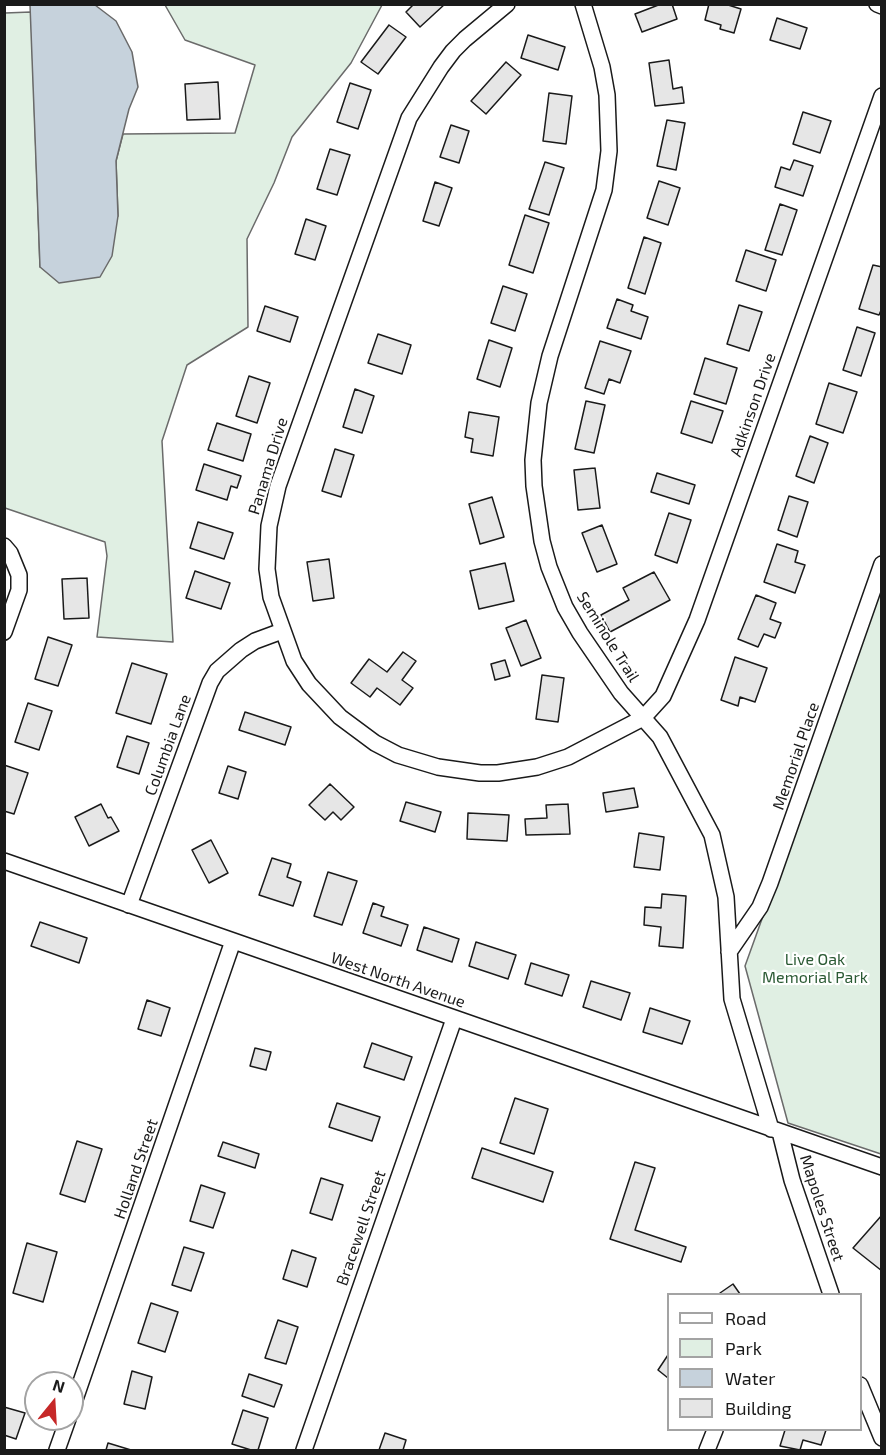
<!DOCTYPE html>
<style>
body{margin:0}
#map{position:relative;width:886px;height:1455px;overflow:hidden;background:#fff;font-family:"Exo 2",sans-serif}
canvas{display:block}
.frame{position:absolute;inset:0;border:6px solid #1a1a1a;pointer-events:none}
.legend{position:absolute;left:667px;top:1293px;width:195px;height:138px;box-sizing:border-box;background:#fff;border:2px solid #a3a3a3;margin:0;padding:8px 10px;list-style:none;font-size:18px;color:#1a1a1a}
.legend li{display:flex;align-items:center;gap:12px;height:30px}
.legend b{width:30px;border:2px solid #a3a3a3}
.north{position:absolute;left:24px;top:1371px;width:60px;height:60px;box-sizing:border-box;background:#fff;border:2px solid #a3a3a3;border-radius:50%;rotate:18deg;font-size:16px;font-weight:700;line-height:24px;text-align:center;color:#1a1a1a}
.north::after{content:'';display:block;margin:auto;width:21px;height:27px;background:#c62828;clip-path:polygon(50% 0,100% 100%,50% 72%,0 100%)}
</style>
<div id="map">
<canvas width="886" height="1455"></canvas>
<div class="frame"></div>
<ul class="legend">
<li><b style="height:8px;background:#fff"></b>Road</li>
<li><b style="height:16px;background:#e0efe3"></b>Park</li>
<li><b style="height:16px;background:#c6d2dc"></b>Water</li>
<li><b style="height:16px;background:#e6e6e6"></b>Building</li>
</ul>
<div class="north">N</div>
</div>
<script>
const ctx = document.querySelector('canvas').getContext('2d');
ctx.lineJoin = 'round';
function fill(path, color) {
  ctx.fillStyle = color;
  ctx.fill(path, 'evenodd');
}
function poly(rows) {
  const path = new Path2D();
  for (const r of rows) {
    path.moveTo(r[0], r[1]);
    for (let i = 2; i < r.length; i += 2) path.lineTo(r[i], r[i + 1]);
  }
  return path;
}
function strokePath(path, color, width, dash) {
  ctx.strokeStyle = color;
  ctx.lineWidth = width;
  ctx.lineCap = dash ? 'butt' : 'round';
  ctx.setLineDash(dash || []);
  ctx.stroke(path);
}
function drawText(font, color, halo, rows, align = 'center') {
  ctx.font = font + ' "Exo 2",sans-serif';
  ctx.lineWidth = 4.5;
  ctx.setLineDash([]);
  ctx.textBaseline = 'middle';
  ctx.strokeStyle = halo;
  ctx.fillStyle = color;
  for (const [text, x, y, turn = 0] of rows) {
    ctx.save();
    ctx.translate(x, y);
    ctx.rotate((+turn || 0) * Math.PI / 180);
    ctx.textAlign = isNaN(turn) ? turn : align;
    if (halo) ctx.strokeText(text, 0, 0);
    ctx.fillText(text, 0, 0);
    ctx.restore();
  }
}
const green = poly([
 [165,5,382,5,351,63,292,137,274,183,247,239,248,327,187,365,162,441,173,642,97,637,107,556,105,542,5,508,5,13,31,12,40,267,118,216,116,161,123,134,235,133,255,65,185,40,165,5],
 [881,589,881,1154,788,1123,745,966,881,589]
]);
const water = poly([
 [30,5,95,5,116,21,132,52,138,87,129,109,116,161,118,216,112,256,100,277,59,283,40,267,30,5]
]);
const building = poly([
 [414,4,445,4,420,27,406,12,414,4],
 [661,4,672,4,677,19,642,32,635,14,661,4],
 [709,4,725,4,741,9,734,33,720,29,721,25,705,20,709,4],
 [777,18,807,28,800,49,770,40,777,18],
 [389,25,406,37,378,74,361,62,389,25],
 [528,35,565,47,558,70,521,58,528,35],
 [669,60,673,89,682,87,684,103,655,106,649,63,669,60],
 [506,62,521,75,486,114,471,101,506,62],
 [218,82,220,119,187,120,185,84,218,82],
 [350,83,371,90,358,129,337,122,350,83],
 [549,93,572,96,566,144,543,141,549,93],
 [803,112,831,121,820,153,793,144,803,112],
 [667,120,685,123,676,170,657,166,667,120],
 [451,125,469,131,459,163,440,157,451,125],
 [330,149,350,155,337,195,317,189,330,149],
 [794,160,813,166,803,196,775,187,781,167,790,170,794,160],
 [545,162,564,168,549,215,529,209,545,162],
 [659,181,680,188,668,225,647,218,659,181],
 [435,182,452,188,439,226,423,221,435,182],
 [780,204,797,210,782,255,765,250,780,204],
 [525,215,549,223,533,273,509,265,525,215],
 [306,219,326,226,315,260,295,254,306,219],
 [644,237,661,243,645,294,628,288,644,237],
 [746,250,776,260,766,291,736,281,746,250],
 [873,265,882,267,882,308,879,315,859,309,873,265],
 [503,286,527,294,515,331,491,323,503,286],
 [617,299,633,305,631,311,648,317,641,339,607,328,617,299],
 [739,305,762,312,749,351,727,344,739,305],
 [265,306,298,317,290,342,257,331,265,306],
 [857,327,875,333,861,376,843,370,857,327],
 [378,334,411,345,402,374,368,363,378,334],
 [489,340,512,348,500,387,477,379,489,340],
 [600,341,631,351,620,383,609,379,604,394,585,388,600,341],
 [705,358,737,368,726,404,694,394,705,358],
 [249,376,270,383,257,423,236,416,249,376],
 [829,383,857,392,843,433,816,424,829,383],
 [355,389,374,396,362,433,343,427,355,389],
 [586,401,605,405,594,453,575,449,586,401],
 [691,401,723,411,712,443,681,433,691,401],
 [469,412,499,417,493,456,471,452,473,439,465,437,469,412],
 [217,423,251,434,243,461,208,450,217,423],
 [810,436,828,443,814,483,796,476,810,436],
 [335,449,354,455,341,497,322,491,335,449],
 [204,464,241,476,237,488,231,486,227,500,196,490,204,464],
 [595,468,600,508,578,510,574,470,595,468],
 [657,473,695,485,689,504,651,492,657,473],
 [789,496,808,502,797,537,778,530,789,496],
 [492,497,504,537,480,544,469,504,492,497],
 [669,513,691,520,677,563,655,555,669,513],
 [198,522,233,533,224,559,190,548,198,522],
 [602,525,617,564,597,572,582,533,602,525],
 [777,544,798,551,795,562,805,565,795,593,764,582,777,544],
 [329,559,334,598,313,601,307,562,329,559],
 [505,563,514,601,479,609,470,571,505,563],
 [195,571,230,583,221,609,186,598,195,571],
 [654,572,670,600,610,632,601,615,629,600,623,588,654,572],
 [87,578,89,618,64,619,62,579,87,578],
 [756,595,776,603,770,619,781,623,775,638,764,634,758,647,738,639,756,595],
 [526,620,541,658,521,666,506,628,526,620],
 [48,637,72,645,58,686,35,679,48,637],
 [403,652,416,661,402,680,413,688,400,705,377,688,370,697,351,683,369,659,387,672,403,652],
 [735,657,767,668,755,702,740,697,738,706,721,700,735,657],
 [505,660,510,676,495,680,491,664,505,660],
 [132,663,167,674,151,724,116,713,132,663],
 [542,675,564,678,558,722,536,719,542,675],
 [28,703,52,711,39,750,15,742,28,703],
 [245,712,291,727,285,745,239,730,245,712],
 [127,736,149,743,139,774,117,767,127,736],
 [4,765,28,773,14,814,4,811,4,765],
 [228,766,246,772,238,799,219,793,228,766],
 [330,784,354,807,341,820,333,812,325,820,309,805,330,784],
 [634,788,638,807,606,812,603,793,634,788],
 [406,802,441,812,435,832,400,821,406,802],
 [101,804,108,818,111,817,119,831,89,846,75,817,101,804],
 [568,804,570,834,526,835,525,819,547,818,546,805,568,804],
 [468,813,509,815,507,841,467,839,468,813],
 [639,833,664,837,660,870,634,867,639,833],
 [211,840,228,873,209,883,192,850,211,840],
 [272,858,291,864,287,877,301,882,293,906,259,895,272,858],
 [328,872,357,881,342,925,314,916,328,872],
 [662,894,686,896,683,948,659,946,661,927,644,925,645,907,661,908,662,894],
 [373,903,384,907,381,916,408,925,401,946,363,933,373,903],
 [40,922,87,938,79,963,31,946,40,922],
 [424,927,459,939,452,962,417,950,424,927],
 [476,942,516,955,508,979,469,966,476,942],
 [531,963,569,975,562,996,525,984,531,963],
 [591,981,630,993,621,1020,583,1007,591,981],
 [147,1000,170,1008,161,1036,138,1029,147,1000],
 [650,1008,690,1021,682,1044,643,1032,650,1008],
 [372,1043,412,1057,404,1080,364,1067,372,1043],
 [255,1048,271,1052,266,1070,250,1066,255,1048],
 [515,1098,548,1109,534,1154,500,1143,515,1098],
 [337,1103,380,1117,372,1141,329,1127,337,1103],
 [77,1141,102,1149,85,1202,60,1194,77,1141],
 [223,1142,259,1154,255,1168,218,1156,223,1142],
 [482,1148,553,1172,543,1202,472,1178,482,1148],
 [635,1162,655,1168,635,1230,686,1247,681,1262,610,1239,635,1162],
 [321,1178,343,1185,332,1220,310,1213,321,1178],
 [201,1185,225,1193,213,1228,190,1221,201,1185],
 [882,1215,882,1271,853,1248,882,1215],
 [27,1243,57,1252,43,1302,13,1293,27,1243],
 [184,1247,204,1253,191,1291,172,1285,184,1247],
 [292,1250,316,1258,307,1287,283,1279,292,1250],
 [733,1284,740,1294,721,1294,720,1293,733,1284],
 [151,1303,178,1312,165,1352,138,1343,151,1303],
 [278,1320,298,1327,286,1364,265,1358,278,1320],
 [668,1355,668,1378,658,1370,668,1355],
 [132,1371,152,1377,145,1409,124,1404,132,1371],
 [249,1374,282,1385,274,1407,242,1396,249,1374],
 [4,1407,25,1413,16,1439,4,1435,4,1407],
 [243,1410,268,1418,258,1450,251,1450,232,1444,243,1410],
 [785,1430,826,1430,821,1445,803,1440,800,1450,780,1446,785,1430],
 [385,1433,406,1440,403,1450,379,1450,385,1433],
 [108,1443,131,1450,106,1450,108,1443]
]);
const minor = poly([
 [507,4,465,39,453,51,441,67,409,118,278,486,269,526,267,569,271,597,294,661,309,684,340,717,375,743,398,755,438,767,480,773,498,773,537,767,568,757,643,718,663,696,697,620,882,96],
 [583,4,602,67,607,95,609,151,604,190,550,356,539,403,533,460,534,486,542,541,549,567,565,607,580,633,621,693,660,737,712,835,726,897,732,999,771,1129],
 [877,4,882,6],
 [4,546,10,553,19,575,19,590,4,632],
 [4,861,882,1167],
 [129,905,210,683,217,671,241,650,255,641,282,631],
 [729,952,760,907,770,883,882,564],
 [780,1132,792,1180,831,1294],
 [860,1385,882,1438],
 [72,1408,233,941],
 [57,1450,68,1419],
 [304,1450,454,1019],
 [707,1450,715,1430]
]);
const streetNames = [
 ["Adkinson Drive",753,405,-71],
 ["Panama Drive",268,466,-73],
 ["Seminole Trail",608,637,58],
 ["Columbia Lane",168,745,-70],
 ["Memorial Place",796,756,-71],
 ["West North Avenue",398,980,19],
 ["Holland Street",136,1169,-71],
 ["Mapoles Street",822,1208,72],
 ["Bracewell Street",361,1228,-71]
];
const parkNames = [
 ["Live Oak",815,960],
 ["Memorial Park",815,978]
];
fill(green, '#e0efe3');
strokePath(green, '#6a6a6a', 1.5);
fill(water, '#c6d2dc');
strokePath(water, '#6a6a6a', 1.5);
fill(building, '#e6e6e6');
strokePath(building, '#1a1a1a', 1.5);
strokePath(minor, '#1a1a1a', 18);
strokePath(minor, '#fff', 15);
drawText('16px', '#1a1a1a', '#fff', streetNames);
drawText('16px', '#2b5a34', '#fff', parkNames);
</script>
